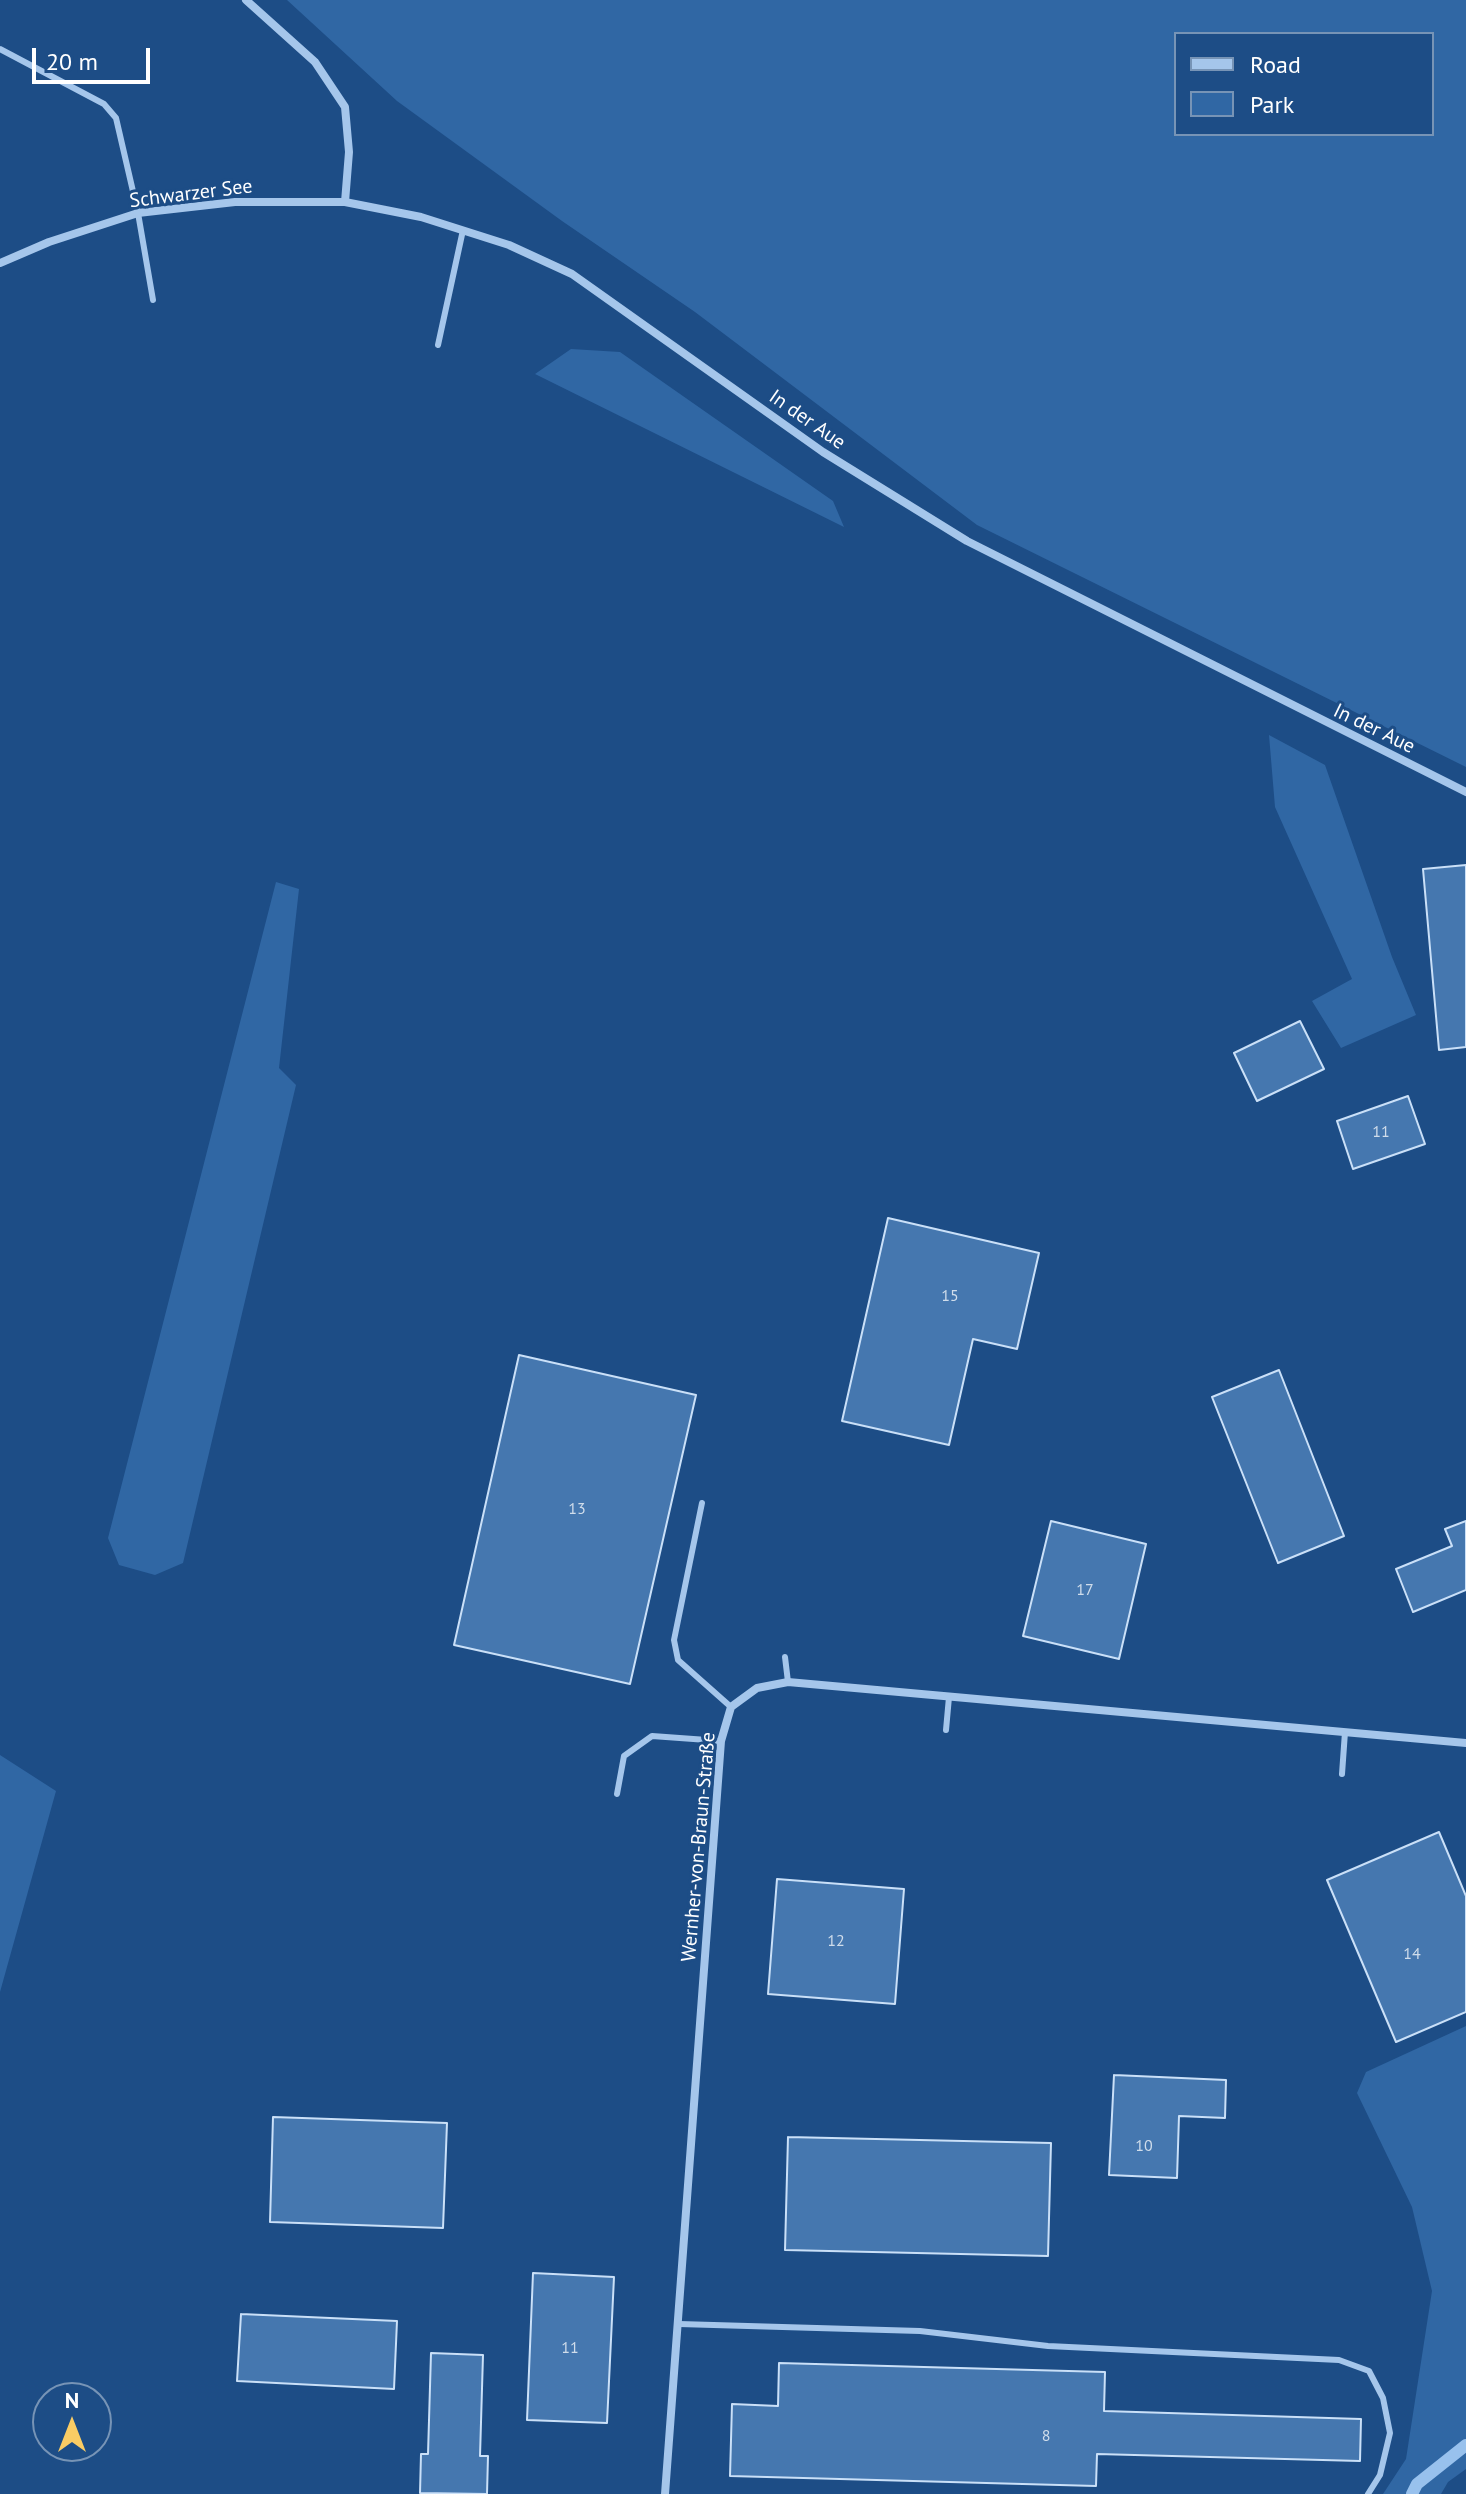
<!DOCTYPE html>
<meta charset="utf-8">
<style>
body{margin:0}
#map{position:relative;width:1466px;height:2494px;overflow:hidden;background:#1d4d86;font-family:"PT Sans",sans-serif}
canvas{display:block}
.legend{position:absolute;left:1174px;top:32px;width:260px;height:104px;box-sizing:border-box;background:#1d4d86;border:2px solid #7794b6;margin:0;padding:10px 14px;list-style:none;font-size:24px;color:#fff}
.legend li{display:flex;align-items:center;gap:16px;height:40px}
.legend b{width:40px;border:2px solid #7794b6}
.north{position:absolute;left:32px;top:2382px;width:80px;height:80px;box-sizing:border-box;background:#1d4d86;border:2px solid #7794b6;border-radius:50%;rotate:0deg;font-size:22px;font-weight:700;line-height:32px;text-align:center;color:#fff}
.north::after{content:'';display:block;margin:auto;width:28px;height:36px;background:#facc64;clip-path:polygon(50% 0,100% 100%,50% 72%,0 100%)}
.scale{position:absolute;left:32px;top:48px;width:118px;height:36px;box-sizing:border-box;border:4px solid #fff;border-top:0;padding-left:10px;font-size:24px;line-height:28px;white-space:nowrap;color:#fff;-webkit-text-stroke:6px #1d4d86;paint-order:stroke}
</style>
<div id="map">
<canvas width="1466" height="2494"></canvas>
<ul class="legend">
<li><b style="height:10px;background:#a5c6eb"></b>Road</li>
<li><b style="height:22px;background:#3067a4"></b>Park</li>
</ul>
<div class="north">N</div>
<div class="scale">20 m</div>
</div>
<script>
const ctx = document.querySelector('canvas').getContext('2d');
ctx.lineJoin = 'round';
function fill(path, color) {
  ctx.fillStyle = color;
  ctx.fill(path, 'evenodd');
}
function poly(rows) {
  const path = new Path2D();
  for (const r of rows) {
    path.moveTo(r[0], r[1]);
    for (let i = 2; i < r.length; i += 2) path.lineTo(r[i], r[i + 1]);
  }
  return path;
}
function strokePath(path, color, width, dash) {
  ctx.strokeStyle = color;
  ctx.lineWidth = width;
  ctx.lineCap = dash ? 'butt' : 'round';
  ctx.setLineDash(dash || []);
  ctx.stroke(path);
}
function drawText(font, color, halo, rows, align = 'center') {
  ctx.font = font + ' "PT Sans",sans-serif';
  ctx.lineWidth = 6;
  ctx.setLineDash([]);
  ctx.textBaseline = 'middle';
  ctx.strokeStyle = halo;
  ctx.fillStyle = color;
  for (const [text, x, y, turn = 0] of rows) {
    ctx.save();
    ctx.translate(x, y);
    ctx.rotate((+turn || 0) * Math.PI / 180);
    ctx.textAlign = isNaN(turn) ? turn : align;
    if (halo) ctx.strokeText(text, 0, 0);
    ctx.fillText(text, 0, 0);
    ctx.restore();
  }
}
const green = poly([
 [287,0,1466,0,1466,767,977,525,695,312,562,221,397,101],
 [1432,34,1432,134,1176,134,1176,34],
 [571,349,620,352,833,501,844,527,535,374],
 [1269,735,1325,765,1392,957,1416,1015,1341,1048,1312,1001,1352,979,1275,807],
 [276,882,299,889,279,1068,296,1085,183,1563,155,1575,119,1565,108,1538],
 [0,1755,56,1791,0,1992],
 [1466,2026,1466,2469,1448,2482,1441,2494,1383,2494,1406,2459,1432,2291,1412,2207,1357,2093,1366,2072]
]);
const stream = poly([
 [1412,2494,1417,2484,1466,2445]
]);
const building = poly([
 [1466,865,1466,1047,1439,1050,1423,869,1466,865],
 [1300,1021,1324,1069,1257,1101,1234,1053,1300,1021],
 [1408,1096,1425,1144,1353,1169,1337,1121,1408,1096],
 [888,1218,1039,1253,1017,1349,973,1339,949,1445,842,1421,888,1218],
 [519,1355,696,1395,630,1684,454,1645,519,1355],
 [1279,1370,1344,1536,1278,1563,1212,1397,1279,1370],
 [1051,1521,1146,1544,1119,1659,1023,1636,1051,1521],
 [1466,1521,1466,1590,1413,1612,1396,1569,1452,1546,1445,1529,1466,1521],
 [1439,1832,1466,1896,1466,2012,1396,2042,1327,1880,1439,1832],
 [777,1879,904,1889,895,2004,768,1994,777,1879],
 [1114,2075,1226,2080,1225,2118,1179,2116,1177,2178,1109,2175,1114,2075],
 [273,2117,447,2123,443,2228,270,2222,273,2117],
 [788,2137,1051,2143,1048,2256,785,2250,788,2137],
 [533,2273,614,2277,607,2423,527,2420,533,2273],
 [241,2314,397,2321,394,2389,237,2381,241,2314],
 [431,2353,483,2355,480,2456,488,2456,487,2494,420,2493,421,2454,428,2454,431,2353],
 [779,2363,1105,2372,1104,2411,1361,2419,1360,2461,1097,2454,1096,2486,730,2476,732,2404,778,2406,779,2363]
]);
const service = poly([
 [0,49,104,104,116,118,138,213,153,300],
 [438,345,463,230],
 [702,1503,674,1640,678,1660,731,1707],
 [785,1657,788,1682],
 [946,1730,949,1697],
 [1342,1774,1345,1732],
 [617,1794,624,1756,652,1736,721,1741],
 [679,2324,920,2331,1048,2346,1339,2360,1369,2371,1383,2398,1390,2433,1380,2475,1368,2494]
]);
const minor = poly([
 [246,0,315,62,345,107,349,152,345,202],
 [0,263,49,242,138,213,235,202,345,202,421,217,509,245,572,274,823,452,967,541,1466,792],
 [665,2494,721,1741,731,1707,757,1688,788,1682,1466,1743]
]);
const numberNames = [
 ["11",1381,1132],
 ["15",950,1296],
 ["13",577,1509],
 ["17",1085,1590],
 ["12",836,1941],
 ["14",1412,1954],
 ["10",1144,2146],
 ["11",570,2348],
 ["8",1046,2436]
];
const streetNames = [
 ["Schwarzer See",191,194,-7],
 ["In der Aue",807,420,35],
 ["In der Aue",1374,729,26],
 ["Wernher-von-Braun-Straße",699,1847,-85]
];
fill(green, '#3067a4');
strokePath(stream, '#98c1ed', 12);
fill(building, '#4577af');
strokePath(building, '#cae0f8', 2);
strokePath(service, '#a5c6eb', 6);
strokePath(minor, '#a5c6eb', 8);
drawText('16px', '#d0ddeb', null, numberNames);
drawText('20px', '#fff', '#1d4d86', streetNames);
</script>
